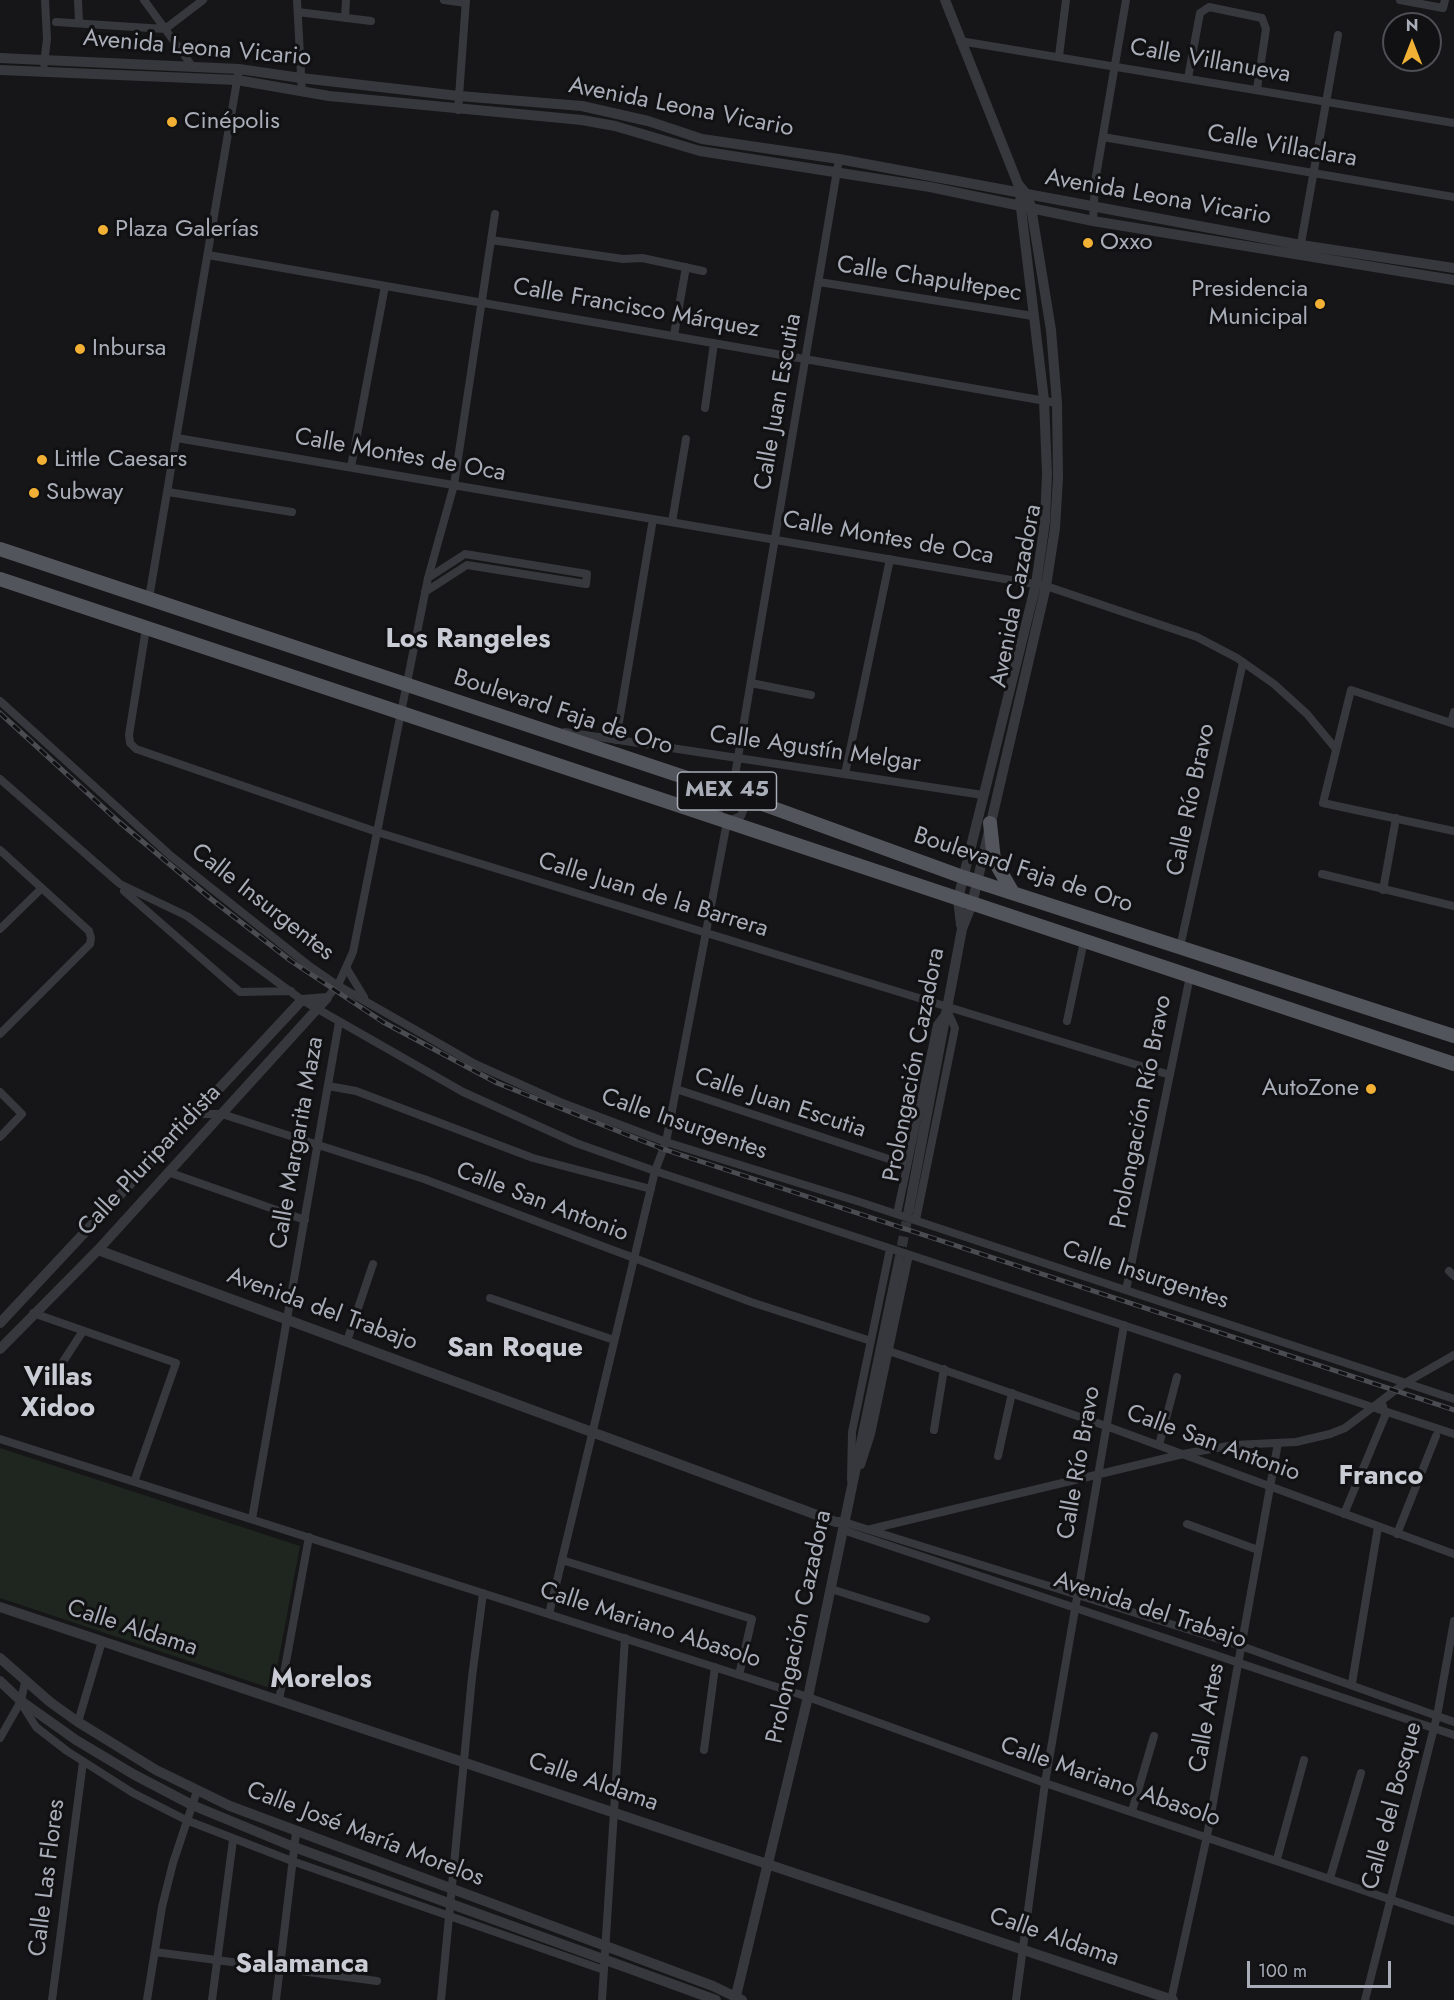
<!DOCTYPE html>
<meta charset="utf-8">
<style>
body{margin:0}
#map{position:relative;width:1454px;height:2000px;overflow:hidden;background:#161618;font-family:Jost,sans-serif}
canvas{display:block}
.north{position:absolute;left:1382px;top:12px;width:60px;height:60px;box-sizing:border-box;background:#111113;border:2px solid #4d4f55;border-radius:50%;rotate:0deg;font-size:16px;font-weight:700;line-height:24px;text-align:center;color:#a8adb8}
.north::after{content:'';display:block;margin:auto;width:21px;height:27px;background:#f2b134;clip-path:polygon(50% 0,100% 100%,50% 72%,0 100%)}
.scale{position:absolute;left:1247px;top:1961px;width:144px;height:27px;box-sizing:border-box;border:3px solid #a8adb8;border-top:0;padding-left:8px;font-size:18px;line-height:21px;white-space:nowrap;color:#a8adb8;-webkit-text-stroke:4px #111113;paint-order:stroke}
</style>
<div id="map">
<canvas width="1454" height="2000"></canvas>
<div class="north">N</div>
<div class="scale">100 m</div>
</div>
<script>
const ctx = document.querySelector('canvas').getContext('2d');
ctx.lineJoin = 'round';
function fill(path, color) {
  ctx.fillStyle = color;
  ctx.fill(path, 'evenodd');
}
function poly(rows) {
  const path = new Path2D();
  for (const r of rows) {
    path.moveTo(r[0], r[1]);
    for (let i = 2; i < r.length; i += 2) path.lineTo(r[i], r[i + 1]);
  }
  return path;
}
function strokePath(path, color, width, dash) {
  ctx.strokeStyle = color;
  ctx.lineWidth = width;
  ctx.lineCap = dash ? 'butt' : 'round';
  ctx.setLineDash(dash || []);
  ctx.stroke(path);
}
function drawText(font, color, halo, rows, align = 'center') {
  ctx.font = font + ' Jost,sans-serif';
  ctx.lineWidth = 6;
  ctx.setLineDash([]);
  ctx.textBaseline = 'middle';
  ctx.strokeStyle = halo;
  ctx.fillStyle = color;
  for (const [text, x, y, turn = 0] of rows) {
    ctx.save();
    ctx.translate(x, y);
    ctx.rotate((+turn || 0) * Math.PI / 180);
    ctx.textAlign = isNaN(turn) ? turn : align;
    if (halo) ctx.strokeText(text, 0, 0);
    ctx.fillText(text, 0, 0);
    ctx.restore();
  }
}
const green = poly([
 [0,1448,300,1546,273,1689,0,1598]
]);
const tertiaryTunnel = poly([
 [899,1261,909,1209]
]);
const minor = poly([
 [78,0,79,22],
 [144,0,192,66],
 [297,0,302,92],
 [444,0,466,3],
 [1400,0,1443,8,1445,0],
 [298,12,371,21],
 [345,18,346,0],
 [56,22,165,29,203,0],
 [960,41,1454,123],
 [1059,56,1066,0],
 [44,64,47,39,45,0],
 [1188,78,1200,13,1209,7,1262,18,1266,29,1257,89],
 [458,110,466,0],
 [1103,137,1454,197],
 [1093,221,1095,182,1126,0],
 [491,240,623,259,642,258,703,271],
 [1300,249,1338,35],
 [208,255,1057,403],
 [819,282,1033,316],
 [674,335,686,267],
 [705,408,714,343],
 [177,438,1046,586,1197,637,1237,658,1274,684,1307,714,1336,749],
 [351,467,385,286],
 [168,492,292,512],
 [672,522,686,439],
 [425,592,467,565,586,584,587,574,465,554,428,578],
 [149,598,239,69],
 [146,628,129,735,130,743,136,749,377,832,1170,1075],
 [751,683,811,695],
 [0,701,171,856,308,965,337,985,475,1064,560,1102,666,1142,860,1202,1454,1399],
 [1451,723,1454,712],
 [1454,724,1351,690,1323,803,1454,831],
 [565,732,983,795],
 [616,740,653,519],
 [845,774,890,559],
 [0,779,120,884,187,916,302,1000,463,1092,576,1143,655,1171,1454,1434],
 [732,793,839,159],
 [722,818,716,809,718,801,731,793],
 [728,821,741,816,744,808,736,796],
 [0,850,89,931,91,938,90,944,0,1034],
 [1322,874,1454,906],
 [1383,890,1396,818],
 [124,891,240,992,291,991],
 [0,929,42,888],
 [1180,947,1243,662],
 [347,969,364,997],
 [327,998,339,983,353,952,428,578,454,485,495,214],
 [1067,1021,1084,941],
 [328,1086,356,1091,533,1158,651,1189],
 [676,1089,907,1165],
 [0,1092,22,1114,0,1137],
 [197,1114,222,1114,424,1179,751,1302,871,1341],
 [168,1172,305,1220],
 [897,1214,937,1025,946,1013],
 [916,1220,955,1028,947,1010],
 [1449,1271,1454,1276],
 [1126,1290,1190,976],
 [490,1298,614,1340],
 [33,1313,176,1363,134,1482],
 [347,1341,373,1264],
 [889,1351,1106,1426,1454,1554],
 [55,1374,83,1331],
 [934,1430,944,1369],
 [0,1439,808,1697,1045,1783,1454,1921],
 [1159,1445,1177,1377],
 [998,1456,1012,1393],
 [861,1465,871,1434,909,1255],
 [851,1480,852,1432,890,1249],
 [1344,1514,1385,1416,1383,1406],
 [252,1519,339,1022],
 [844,1522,1241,1646,1454,1722],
 [1187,1524,1258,1550],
 [871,1529,1183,1454,1234,1445,1296,1442,1330,1434,1345,1428,1405,1383,1454,1355],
 [843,1530,1454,1735],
 [1397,1534,1436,1436],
 [562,1560,752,1619,739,1675],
 [831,1589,926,1619],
 [549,1614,655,1171,666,1142,727,822],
 [1352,1683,1378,1527],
 [279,1700,309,1537],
 [21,1703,36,1727,67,1751,133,1793,186,1820,292,1861,604,1970],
 [78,1722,102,1641],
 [0,1738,21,1701,25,1682],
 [704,1750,715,1667],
 [1132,1811,1154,1736],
 [1277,1859,1304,1760],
 [1330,1878,1361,1773],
 [155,1952,377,1981],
 [52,2000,83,1762],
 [147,2000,162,1907,173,1863,197,1791],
 [212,2000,233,1840],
 [276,2000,296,1833],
 [441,2000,472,1677,483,1593],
 [602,2000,625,1638],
 [1016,2000,1045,1783,1124,1325],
 [1171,2000,1207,1836,1278,1443],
 [1365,2000,1437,1716,1454,1621]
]);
const tertiary = poly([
 [0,58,239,69,301,78,459,96,582,106,648,121,702,139,839,159,1301,245,1454,268],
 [0,70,237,80,329,96,582,120,615,126,700,151,930,187,1093,221,1454,280],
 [961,925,958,899,1036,584,1045,522,1047,474,1044,400,1020,200],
 [909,1209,962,929,972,904,1046,586,1055,528,1058,478,1057,403,1051,330,1031,207,1027,195,1018,184,945,0],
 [98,1250,836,1522,844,1522],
 [0,1323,302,1000,327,998],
 [0,1349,98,1250,327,998],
 [0,1607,1173,2000],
 [0,1658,50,1702,78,1722,156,1770,230,1806,713,1986,742,2000],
 [0,1681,21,1701,76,1740,133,1774,192,1805,294,1847,716,2000],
 [735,2000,808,1697,899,1261]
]);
const primary = poly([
 [0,549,732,793,963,877,1454,1036],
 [0,579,1454,1064],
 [990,823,994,860,1013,893]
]);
const rail = poly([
 [0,713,118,821,211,899,291,961,383,1022,497,1083,663,1149,1454,1410]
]);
const markers = [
 [172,122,6,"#f2b134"],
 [103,230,6,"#f2b134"],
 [1088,243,6,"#f2b134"],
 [1320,304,6,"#f2b134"],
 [80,349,6,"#f2b134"],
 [42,460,6,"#f2b134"],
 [34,493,6,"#f2b134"],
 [1371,1089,6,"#f2b134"]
];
const shields = [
 [727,791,99]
];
const shieldNames = [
 ["MEX 45",727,791]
];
const streetNames = [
 ["Avenida Leona Vicario",197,49,5],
 ["Calle Villanueva",1210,62,10],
 ["Avenida Leona Vicario",681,108,11],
 ["Calle Villaclara",1282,147,10],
 ["Avenida Leona Vicario",1158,198,10],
 ["Calle Chapultepec",929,280,9],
 ["Calle Francisco Márquez",636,309,10],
 ["Calle Juan Escutia",779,402,-80],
 ["Calle Montes de Oca",400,456,10],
 ["Calle Montes de Oca",888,539,10],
 ["Avenida Cazadora",1017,596,-79],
 ["Boulevard Faja de Oro",563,713,18],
 ["Calle Agustín Melgar",815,750,8],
 ["Calle Río Bravo",1192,800,-78],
 ["Boulevard Faja de Oro",1023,871,18],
 ["Calle Juan de la Barrera",653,896,17],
 ["Calle Insurgentes",262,903,38],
 ["Prolongación Cazadora",915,1065,-79],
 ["Calle Juan Escutia",780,1104,18],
 ["Prolongación Río Bravo",1142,1112,-79],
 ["Calle Insurgentes",684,1125,19],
 ["Calle Margarita Maza",298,1143,-80],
 ["Calle Pluripartidista",150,1161,-47],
 ["Calle San Antonio",542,1203,21],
 ["Calle Insurgentes",1145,1276,18],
 ["Avenida del Trabajo",322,1310,20],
 ["Calle San Antonio",1213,1444,20],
 ["Calle Río Bravo",1080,1463,-80],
 ["Avenida del Trabajo",1150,1611,18],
 ["Calle Mariano Abasolo",650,1626,18],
 ["Prolongación Cazadora",800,1627,-78],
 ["Calle Aldama",132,1629,18],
 ["Calle Artes",1208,1718,-80],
 ["Calle Aldama",593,1783,19],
 ["Calle Mariano Abasolo",1110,1783,19],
 ["Calle del Bosque",1393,1806,-75],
 ["Calle José María Morelos",365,1835,21],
 ["Calle Las Flores",48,1878,-83],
 ["Calle Aldama",1054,1938,19]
];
const poiNames = [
 ["Cinépolis",184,122],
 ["Plaza Galerías",115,230],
 ["Oxxo",1100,243],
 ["Presidencia",1308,290,"right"],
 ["Municipal",1308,318,"right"],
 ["Inbursa",92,349],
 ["Little Caesars",54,460],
 ["Subway",46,493],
 ["AutoZone",1359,1089,"right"]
];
const quarterNames = [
 ["Los Rangeles",468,640],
 ["San Roque",515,1349],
 ["Villas",58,1378],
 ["Xidoo",58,1409],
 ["Franco",1381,1477],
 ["Morelos",321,1680],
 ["Salamanca",302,1965]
];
fill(green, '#1e261f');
strokePath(tertiaryTunnel, '#333438', 10, [10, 5]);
strokePath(minor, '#37383d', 8);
strokePath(tertiary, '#37383d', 10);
strokePath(primary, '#53555c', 14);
strokePath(rail, '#4a4c52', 5);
strokePath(rail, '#111113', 3, [9]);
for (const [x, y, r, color] of markers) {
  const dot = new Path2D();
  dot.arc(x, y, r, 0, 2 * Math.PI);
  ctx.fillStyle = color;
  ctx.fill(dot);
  strokePath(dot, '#111113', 2);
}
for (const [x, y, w] of shields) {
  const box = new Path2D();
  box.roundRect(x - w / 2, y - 19, w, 38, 4.5);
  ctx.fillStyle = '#111113';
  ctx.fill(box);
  strokePath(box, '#a8adb8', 1.5);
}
drawText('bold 22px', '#a8adb8', null, shieldNames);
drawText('24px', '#a8adb8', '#111113', streetNames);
drawText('24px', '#a8adb8', '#111113', poiNames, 'left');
drawText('bold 27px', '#c9ccd4', '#111113', quarterNames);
</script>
